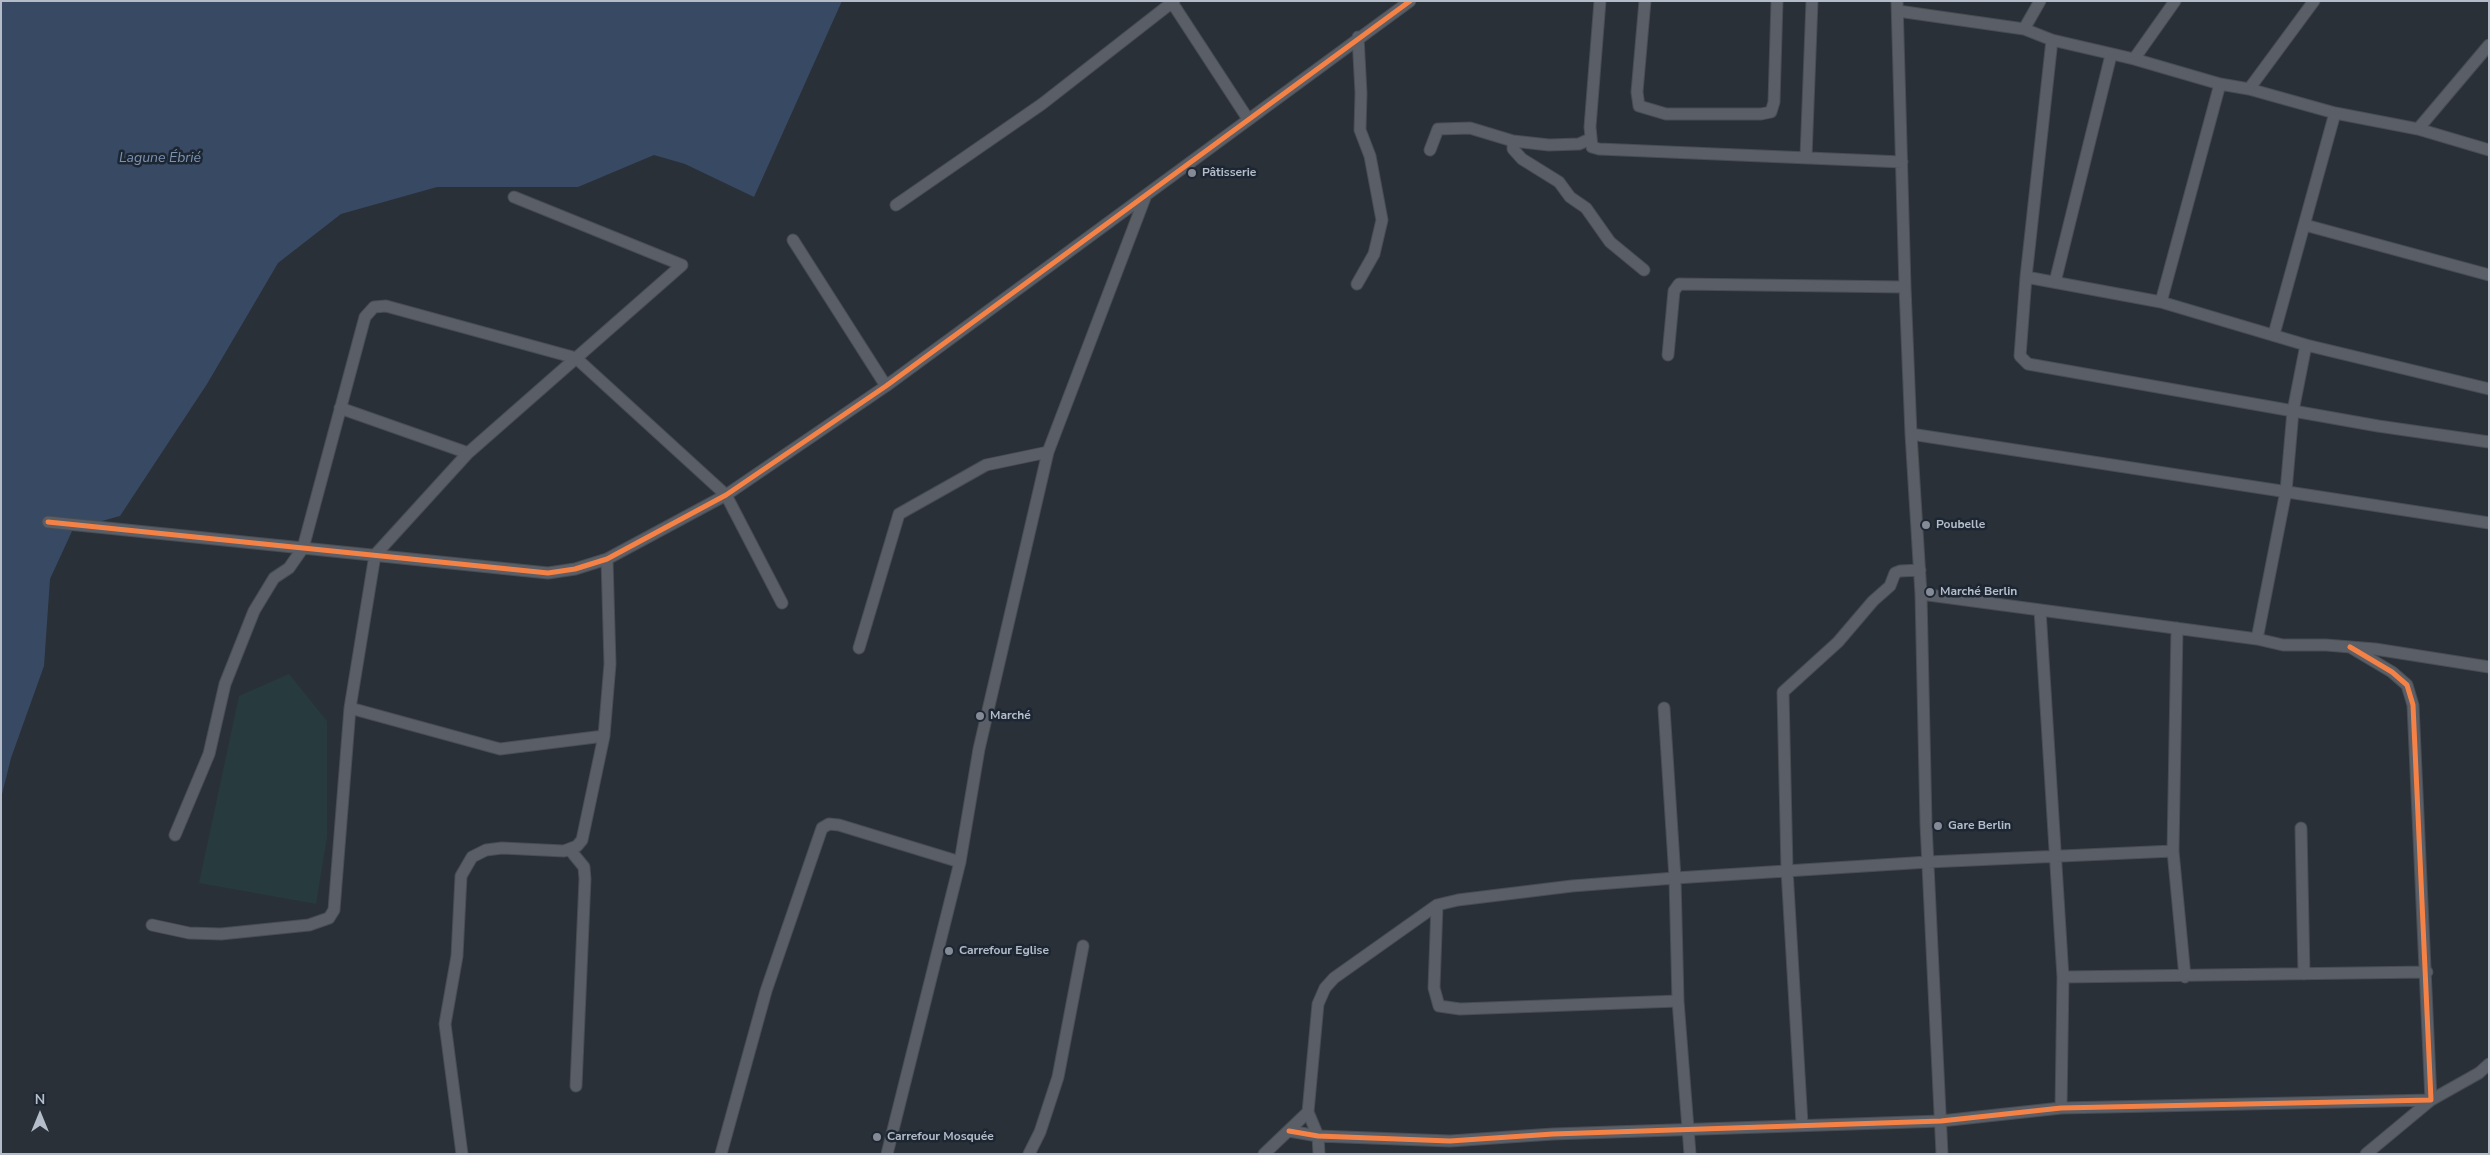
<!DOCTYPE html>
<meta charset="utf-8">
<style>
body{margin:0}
#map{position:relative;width:2490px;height:1155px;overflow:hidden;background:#2a3038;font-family:"Nunito Sans",sans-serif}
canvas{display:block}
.frame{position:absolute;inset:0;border:2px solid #b4bcc9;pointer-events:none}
.north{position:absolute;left:15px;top:1090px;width:50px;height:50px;-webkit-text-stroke:4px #1d2633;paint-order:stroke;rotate:0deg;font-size:14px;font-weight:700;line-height:20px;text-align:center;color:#b4bcc9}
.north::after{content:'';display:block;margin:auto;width:18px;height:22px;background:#b4bcc9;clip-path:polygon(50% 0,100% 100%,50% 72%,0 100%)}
</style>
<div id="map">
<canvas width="2490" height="1155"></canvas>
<div class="frame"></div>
<div class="north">N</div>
</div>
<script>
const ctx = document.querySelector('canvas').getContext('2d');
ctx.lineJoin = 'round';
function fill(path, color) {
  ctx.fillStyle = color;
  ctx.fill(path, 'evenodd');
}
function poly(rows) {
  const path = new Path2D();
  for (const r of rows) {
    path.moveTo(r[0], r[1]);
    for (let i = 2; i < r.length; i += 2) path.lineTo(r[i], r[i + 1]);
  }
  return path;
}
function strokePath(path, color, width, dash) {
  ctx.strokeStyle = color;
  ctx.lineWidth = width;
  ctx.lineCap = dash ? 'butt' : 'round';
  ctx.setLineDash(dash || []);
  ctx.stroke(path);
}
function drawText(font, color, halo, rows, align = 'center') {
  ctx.font = font + ' "Nunito Sans",sans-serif';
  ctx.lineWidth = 5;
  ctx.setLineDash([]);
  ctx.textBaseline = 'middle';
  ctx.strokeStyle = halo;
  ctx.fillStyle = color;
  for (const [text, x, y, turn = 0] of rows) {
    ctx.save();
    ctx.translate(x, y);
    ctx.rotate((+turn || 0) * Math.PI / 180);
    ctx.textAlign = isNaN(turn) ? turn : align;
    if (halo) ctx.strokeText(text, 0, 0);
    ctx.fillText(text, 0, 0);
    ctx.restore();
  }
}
const green = poly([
 [289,674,327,721,327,837,316,904,199,883,239,696]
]);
const water = poly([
 [1,1,842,1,754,197,685,164,654,155,578,187,437,187,341,214,278,263,207,384,120,516,73,529,50,579,44,666,11,758,1,798]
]);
const minor = poly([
 [1171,1,1248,119],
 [1600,1,1590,127,1592,147,1599,149,1902,162],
 [1645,1,1637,92,1639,106,1666,114,1761,114,1771,112,1774,102,1777,1],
 [1897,1,1905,287,1911,434,1921,594,1926,824,1942,1154],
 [1898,11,2024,29,2052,40,2134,59,2220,84,2249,89,2335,113,2418,129,2489,150],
 [2024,29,2040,1],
 [2052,40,2026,277,2161,302,2306,345,2489,389],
 [2134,59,2175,1],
 [2249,89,2314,1],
 [2418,129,2489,45],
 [1590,139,1579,144,1549,145,1513,141,1513,149,1522,159,1559,182,1570,197,1586,208,1610,242,1644,270],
 [1430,150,1438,129,1470,128,1513,141],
 [1806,157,1812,1],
 [896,205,1042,104,1174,1],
 [2305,225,2489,275],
 [793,240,886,386],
 [2026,277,2020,356,2028,364,2378,426,2489,442],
 [2055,282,2111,55],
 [1357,284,1374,254,1382,220,1370,156,1360,130,1361,93,1358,37],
 [2161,302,2220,84],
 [2274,334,2335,113],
 [1668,355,1674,291,1679,284,1905,287],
 [340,408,468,453],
 [1911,434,2489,523],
 [48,522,548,573,575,569,607,559,726,495,886,386,1410,1],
 [1921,594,2257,639,2283,645,2326,645,2375,649,2489,667],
 [2040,610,2063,977,2061,1108],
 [2177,628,2173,851,2185,977],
 [2257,639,2286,491,2293,411,2306,345],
 [859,648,899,514,986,465,1048,452],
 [350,708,500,749,604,736],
 [1664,708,1675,878,1678,1001,1690,1154],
 [2301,828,2304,974],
 [175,835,209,754,225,684,254,611,274,578,289,568,303,548,365,317,374,307,386,306,576,358,726,495,782,603],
 [570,850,584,867,585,879,576,1086],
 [1437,905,1434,988,1439,1006,1460,1009,1678,1001],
 [152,925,189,933,221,934,309,925,329,918,334,910,350,708,375,555,468,453,682,265,514,197],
 [2063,977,2427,972],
 [1802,1124,1787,870,1783,692,1838,642,1873,601,1890,586,1895,573,1900,571,1920,570],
 [1289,1131,1318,1136,1450,1141,1553,1134,1941,1121,2061,1108,2431,1100,2413,705,2407,685,2392,672,2350,647],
 [462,1154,445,1024,457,956,461,876,472,857,486,850,502,848,564,851,577,846,582,840,604,736,610,664,607,559],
 [721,1154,766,991,822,828,829,824,839,825,960,862],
 [887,1154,960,862,979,749,1048,452,1146,195],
 [1029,1154,1040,1132,1058,1077,1083,946],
 [1264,1154,1308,1112],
 [1319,1154,1318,1136,1308,1112,1318,1004,1325,988,1334,978,1437,905,1458,900,1572,886,1675,878,1928,862,2173,851],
 [2366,1154,2431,1100,2479,1073,2489,1064]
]);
const cycleway = poly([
 [48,522,548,573,575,569,607,559,726,495,886,386,1410,1],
 [1289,1131,1318,1136,1450,1141,1553,1134,1941,1121,2061,1108,2431,1100,2413,705,2407,685,2392,672,2350,647]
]);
const markers = [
 [1192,173,5,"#848b96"],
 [1926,525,5,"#848b96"],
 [1930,592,5,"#848b96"],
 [980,716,5,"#848b96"],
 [1938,826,5,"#848b96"],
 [949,951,5,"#848b96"],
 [877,1137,5,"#848b96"]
];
const poiNames = [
 ["Pâtisserie",1202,173],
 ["Poubelle",1936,525],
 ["Marché Berlin",1940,592],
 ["Marché",990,716],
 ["Gare Berlin",1948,826],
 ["Carrefour Eglise",959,951],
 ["Carrefour Mosquée",887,1137]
];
const waterNames = [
 ["Lagune Ébrié",160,159]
];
fill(green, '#273a3e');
fill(water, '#384963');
strokePath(minor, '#484c53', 13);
strokePath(minor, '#5a5e66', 11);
strokePath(cycleway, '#f48246', 5);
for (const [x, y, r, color] of markers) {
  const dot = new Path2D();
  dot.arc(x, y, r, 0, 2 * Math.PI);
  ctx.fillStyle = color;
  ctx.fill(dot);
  strokePath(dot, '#1d2633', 2);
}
drawText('bold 12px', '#b4bcc9', '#1d2633', poiNames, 'left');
drawText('italic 14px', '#7c92b1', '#1d2633', waterNames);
</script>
